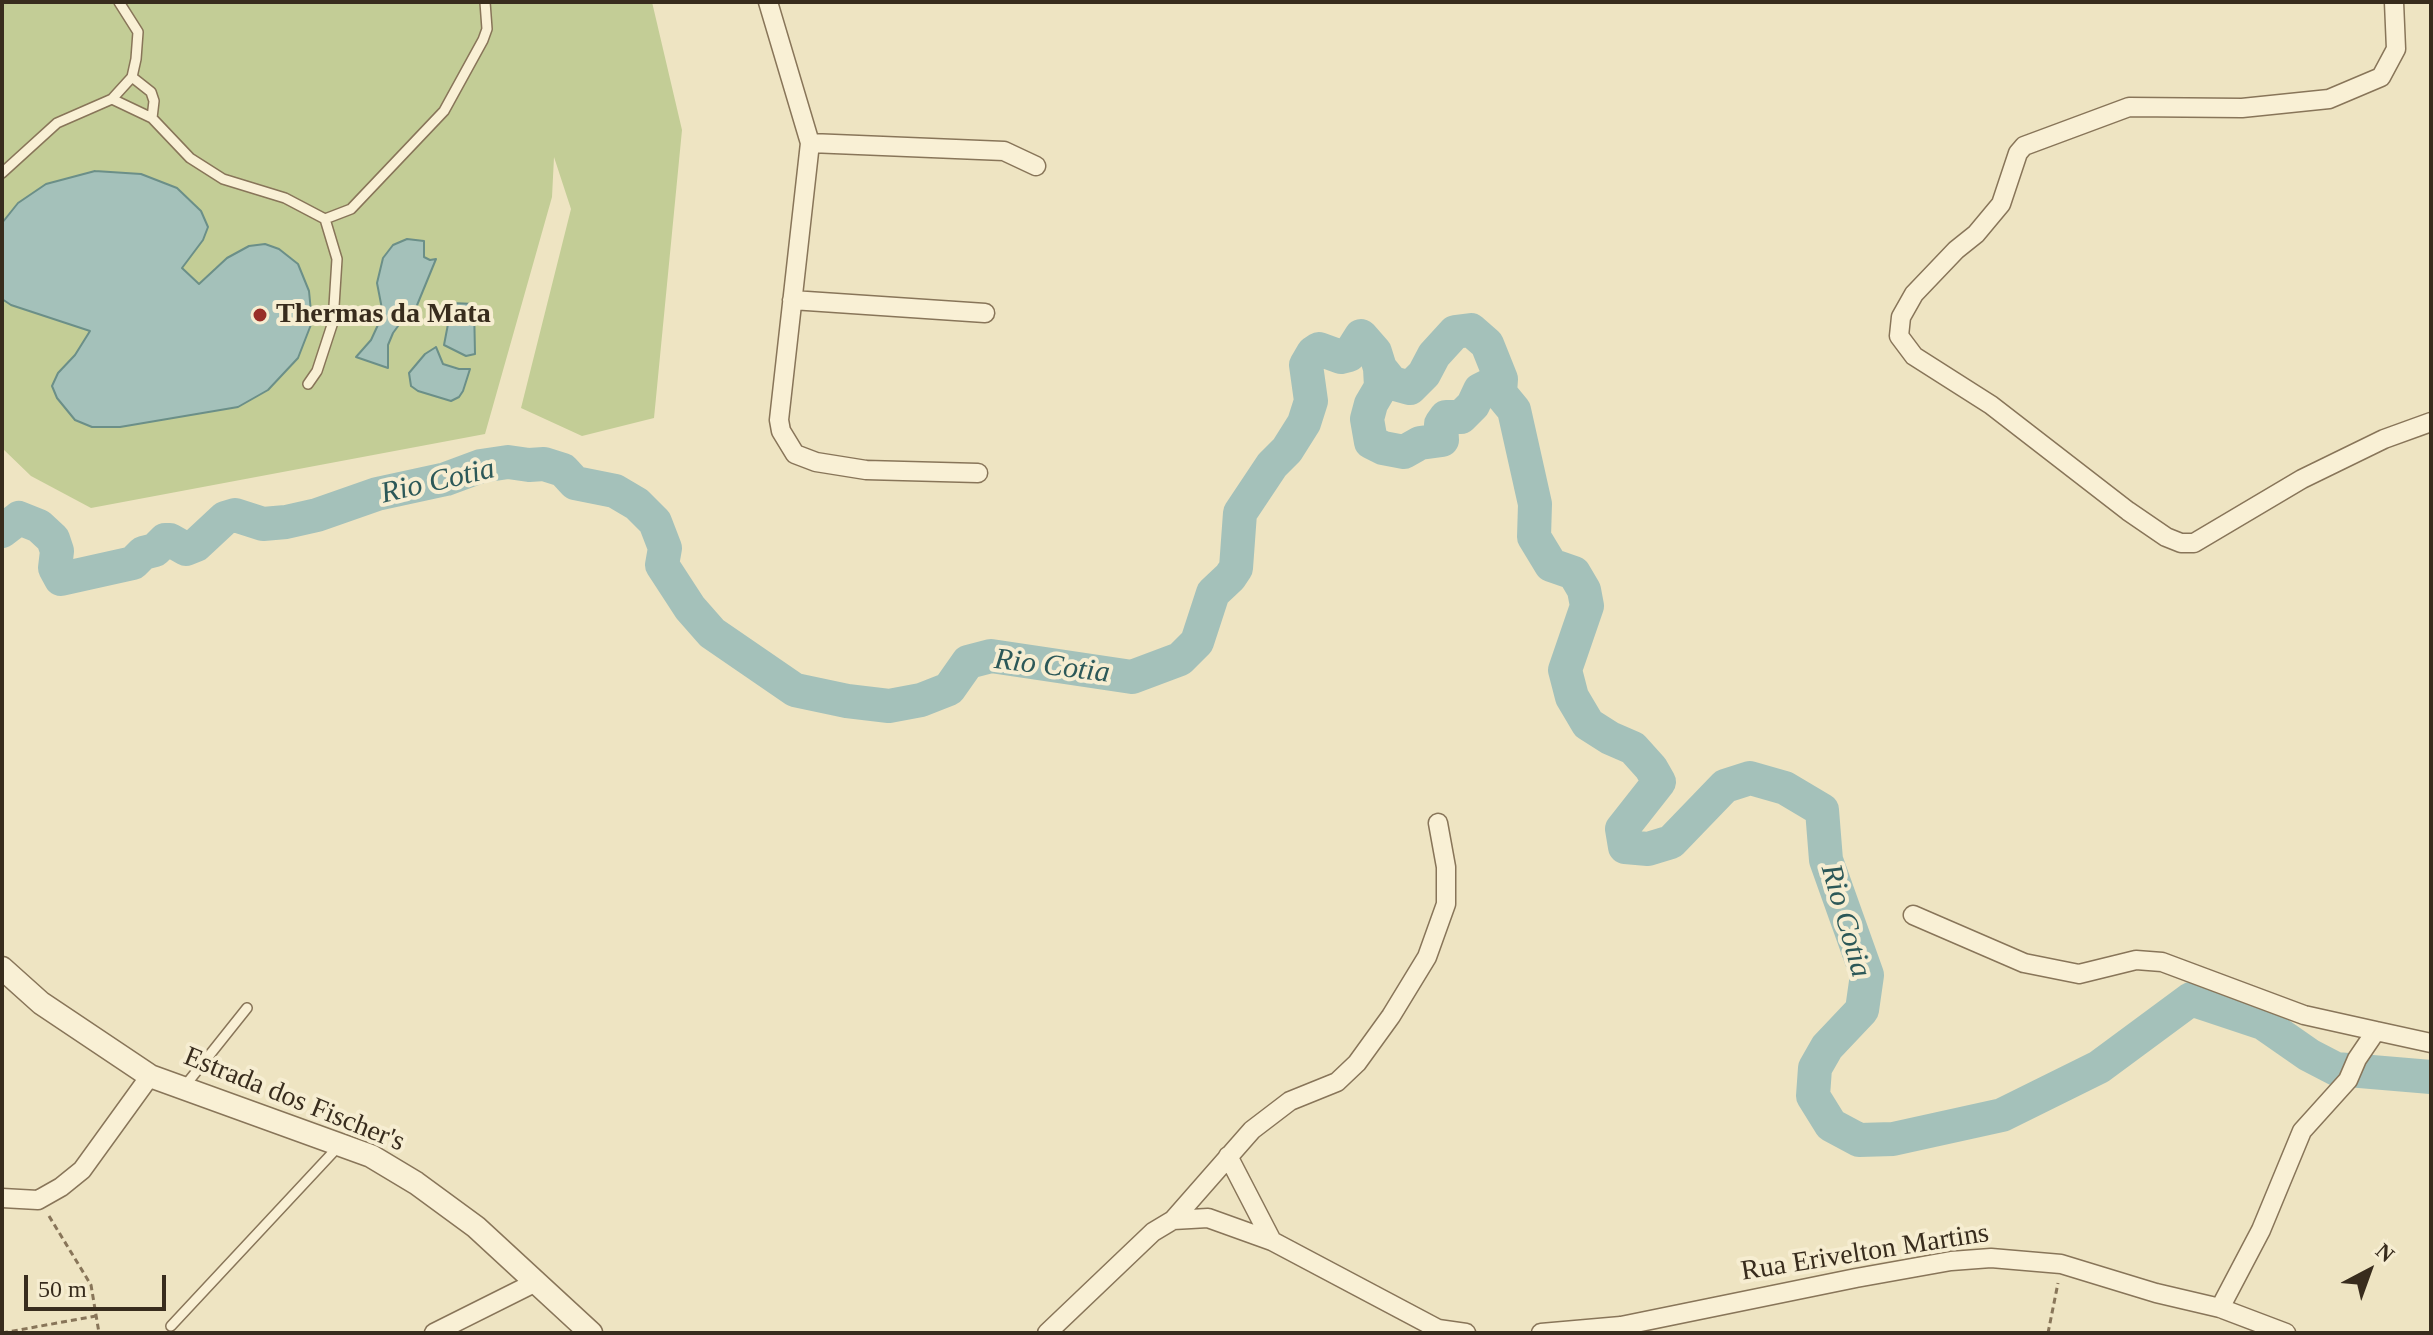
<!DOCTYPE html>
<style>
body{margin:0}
#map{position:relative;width:2433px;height:1335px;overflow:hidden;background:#eee4c2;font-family:"Times New Roman",serif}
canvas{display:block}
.frame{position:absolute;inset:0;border:4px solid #382c1d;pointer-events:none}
.north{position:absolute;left:2329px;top:1231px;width:80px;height:80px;-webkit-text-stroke:6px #f6edd1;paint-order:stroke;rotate:41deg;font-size:22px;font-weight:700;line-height:32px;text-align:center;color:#382c1d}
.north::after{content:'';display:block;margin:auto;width:28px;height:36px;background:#382c1d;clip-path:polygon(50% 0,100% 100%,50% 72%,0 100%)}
.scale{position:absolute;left:24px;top:1275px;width:142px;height:36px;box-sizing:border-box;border:4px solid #382c1d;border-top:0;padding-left:10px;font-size:24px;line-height:28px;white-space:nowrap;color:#382c1d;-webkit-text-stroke:6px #f6edd1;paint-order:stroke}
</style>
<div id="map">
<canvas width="2433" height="1335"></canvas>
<div class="frame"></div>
<div class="north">N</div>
<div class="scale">50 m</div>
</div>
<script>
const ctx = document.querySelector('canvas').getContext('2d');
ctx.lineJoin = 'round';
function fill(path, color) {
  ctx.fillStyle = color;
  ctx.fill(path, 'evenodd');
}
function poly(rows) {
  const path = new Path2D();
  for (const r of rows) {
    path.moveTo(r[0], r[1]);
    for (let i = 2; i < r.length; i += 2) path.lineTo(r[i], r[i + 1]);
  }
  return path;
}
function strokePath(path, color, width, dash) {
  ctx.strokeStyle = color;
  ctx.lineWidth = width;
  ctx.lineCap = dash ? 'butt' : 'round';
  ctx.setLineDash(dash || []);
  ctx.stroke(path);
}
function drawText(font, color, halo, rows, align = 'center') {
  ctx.font = font + ' "Times New Roman",serif';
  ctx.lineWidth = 8;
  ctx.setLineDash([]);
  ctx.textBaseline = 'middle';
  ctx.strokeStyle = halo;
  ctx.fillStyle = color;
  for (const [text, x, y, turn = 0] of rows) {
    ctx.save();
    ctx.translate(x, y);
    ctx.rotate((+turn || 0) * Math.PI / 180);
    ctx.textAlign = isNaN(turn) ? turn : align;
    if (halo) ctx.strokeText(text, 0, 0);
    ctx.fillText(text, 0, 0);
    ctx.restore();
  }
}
const green = poly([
 [2,2,652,2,682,130,654,418,582,436,521,408,571,209,554,157,552,197,485,434,91,508,31,476,2,448]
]);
const water = poly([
 [95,171,141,174,177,188,201,211,208,227,203,240,182,268,199,284,227,258,249,246,265,244,279,249,298,264,309,291,312,322,298,358,268,390,238,407,120,427,92,427,75,420,57,398,52,386,58,373,75,355,90,331,11,305,2,299,2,223,18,203,46,184,95,171],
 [407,239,424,241,424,257,430,260,436,259,413,315,401,322,393,333,388,345,388,368,356,357,371,340,383,314,377,283,383,258,393,245,407,239],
 [452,303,474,304,475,354,466,356,444,345,452,303],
 [436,347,443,364,459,369,470,369,463,391,459,397,451,401,418,391,411,386,409,373,425,354,436,347]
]);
const river = poly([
 [1380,368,1392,383,1410,388,1424,374,1434,355,1455,332,1471,330,1487,344,1501,379,1500,393],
 [2,531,19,518,39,526,53,539,57,551,55,568,61,579,133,563,143,553,155,550,165,540,170,540,186,549,196,545,225,518,235,515,263,524,286,522,317,515,377,494,446,479,481,466,508,462,529,465,544,464,563,470,575,483,615,491,637,504,655,522,665,548,662,565,690,608,712,633,795,690,847,701,889,706,921,700,949,689,968,662,991,656,1132,677,1180,659,1197,642,1213,593,1230,577,1236,568,1240,513,1272,465,1287,450,1304,423,1311,401,1306,365,1313,353,1319,349,1341,357,1349,355,1361,336,1375,352,1380,368,1381,387,1371,404,1367,419,1371,442,1383,448,1404,452,1420,443,1442,440,1441,424,1446,417,1461,417,1473,405,1480,390,1490,385,1500,393,1514,410,1535,504,1534,537,1551,565,1574,573,1584,590,1587,606,1565,670,1572,697,1588,724,1610,738,1633,748,1651,768,1659,782,1622,829,1625,847,1648,849,1671,842,1725,786,1750,778,1785,788,1822,810,1826,860,1867,975,1862,1010,1827,1047,1815,1068,1813,1096,1831,1125,1859,1140,1893,1139,2002,1115,2099,1067,2191,999,2263,1023,2309,1055,2336,1069,2431,1077]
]);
const path = poly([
 [49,1216,91,1285,99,1333],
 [2,1333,96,1316],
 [2048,1333,2058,1283]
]);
const service = poly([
 [132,77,151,92,154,101,152,118],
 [112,99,152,118,190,158,223,179,285,198,325,219,351,209,444,111,483,40,487,29,485,2],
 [2,173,57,123,112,99,132,77,136,59,138,32,119,2],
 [308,384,317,371,333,322,337,259,325,219],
 [184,1087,247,1008],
 [171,1326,338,1147]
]);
const minor = poly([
 [768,2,810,143,779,420,781,431,795,454,816,462,866,470,978,473],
 [2394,2,2396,49,2381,77,2329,99,2242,108,2129,107,2024,146,2018,153,2001,204,1976,234,1956,250,1914,294,1901,317,1899,336,1914,356,1991,405,2128,511,2166,537,2181,543,2194,543,2302,479,2384,439,2431,422],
 [810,143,1004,151,1036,166],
 [792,300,985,313],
 [1913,915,2024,963,2079,974,2136,960,2162,962,2304,1015,2376,1031],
 [1228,1156,1272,1241],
 [2,1198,38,1200,61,1187,82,1170,150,1076],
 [1173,1220,1252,1130,1290,1101,1337,1082,1357,1063,1391,1016,1427,957,1446,904,1446,867,1438,823],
 [2220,1308,2261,1230,2302,1131,2348,1080,2357,1059,2376,1031,2431,1043],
 [434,1333,534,1283],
 [1047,1333,1153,1232,1173,1220,1208,1218,1272,1241,1438,1329,1466,1333],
 [1541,1333,1621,1326,1856,1278,1951,1261,1991,1258,2061,1264,2156,1293,2220,1308,2286,1333]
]);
const tertiary = poly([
 [2,968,41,1003,150,1076,371,1156,416,1183,476,1227,591,1333]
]);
const markers = [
 [260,315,8,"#982e28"]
];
const poiNames = [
 ["Thermas da Mata",276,315]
];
const streetNames = [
 ["Estrada dos Fischer's",294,1100,22],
 ["Rua Erivelton Martins",1865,1253,-9]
];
const waterNames = [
 ["Rio Cotia",438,482,-13],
 ["Rio Cotia",1052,667,7],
 ["Rio Cotia",1845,921,74]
];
fill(green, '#c3cd96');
fill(water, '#a4c1ba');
strokePath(water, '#6b8f88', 2);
strokePath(river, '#a4c1ba', 34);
strokePath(service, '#887559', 12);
strokePath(minor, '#887559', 21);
strokePath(tertiary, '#887559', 25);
strokePath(path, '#887559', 3, [6, 4]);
strokePath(service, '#f9f0d5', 9);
strokePath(minor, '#f9f0d5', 18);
strokePath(tertiary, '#f9f0d5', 22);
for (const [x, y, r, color] of markers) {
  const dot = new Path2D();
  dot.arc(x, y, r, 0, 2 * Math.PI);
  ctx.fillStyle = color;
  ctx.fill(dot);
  strokePath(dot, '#f6edd1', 3);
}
drawText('bold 28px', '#382c1d', '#f6edd1', poiNames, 'left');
drawText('28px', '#382c1d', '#f6edd1', streetNames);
drawText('italic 30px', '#2c5858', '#f6edd1', waterNames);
</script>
